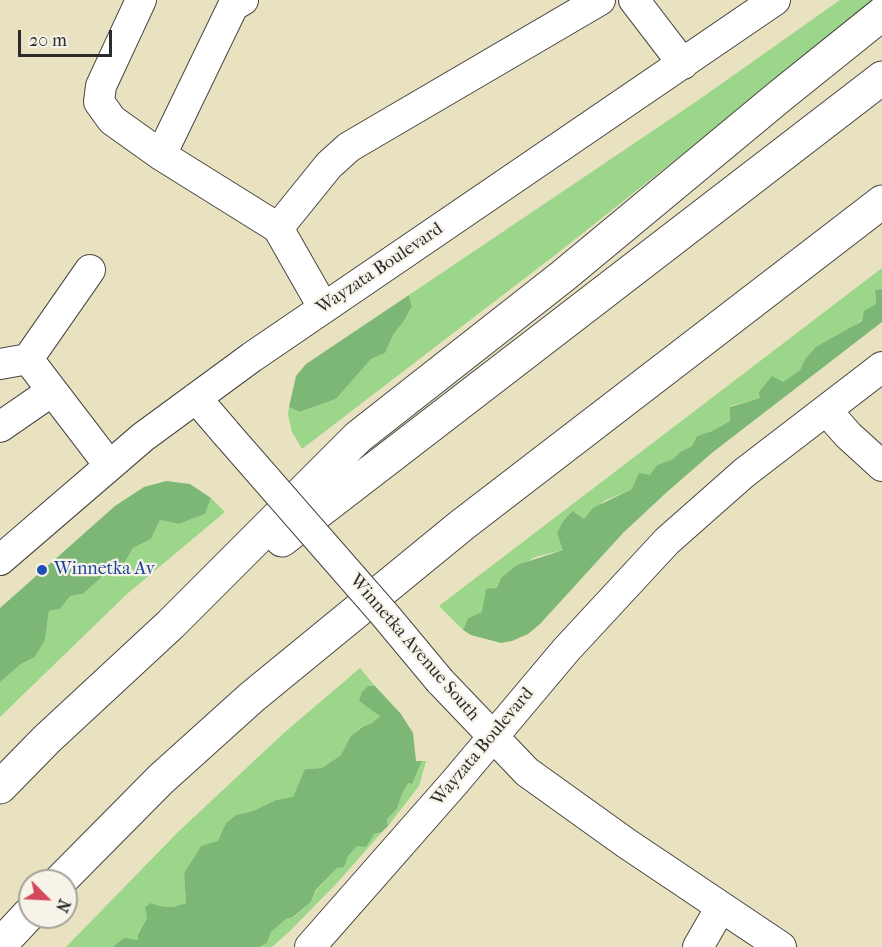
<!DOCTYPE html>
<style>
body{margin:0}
#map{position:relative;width:882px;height:947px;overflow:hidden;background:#e9e2c1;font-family:"IM FELL French Canon",serif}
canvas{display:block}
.north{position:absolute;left:18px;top:869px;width:60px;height:60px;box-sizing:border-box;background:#f7f3e8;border:2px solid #a5a39c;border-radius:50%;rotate:114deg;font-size:16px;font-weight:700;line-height:24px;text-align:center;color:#2b2b2b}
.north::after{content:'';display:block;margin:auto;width:21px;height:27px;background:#d1495b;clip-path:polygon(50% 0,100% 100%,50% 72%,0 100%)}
.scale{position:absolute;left:18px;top:30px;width:94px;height:27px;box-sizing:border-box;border:3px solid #2b2b2b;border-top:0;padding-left:8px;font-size:18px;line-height:21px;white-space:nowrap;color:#2b2b2b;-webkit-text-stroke:4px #f7f3e8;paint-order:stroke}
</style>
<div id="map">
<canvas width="882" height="947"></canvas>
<div class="north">N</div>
<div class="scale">20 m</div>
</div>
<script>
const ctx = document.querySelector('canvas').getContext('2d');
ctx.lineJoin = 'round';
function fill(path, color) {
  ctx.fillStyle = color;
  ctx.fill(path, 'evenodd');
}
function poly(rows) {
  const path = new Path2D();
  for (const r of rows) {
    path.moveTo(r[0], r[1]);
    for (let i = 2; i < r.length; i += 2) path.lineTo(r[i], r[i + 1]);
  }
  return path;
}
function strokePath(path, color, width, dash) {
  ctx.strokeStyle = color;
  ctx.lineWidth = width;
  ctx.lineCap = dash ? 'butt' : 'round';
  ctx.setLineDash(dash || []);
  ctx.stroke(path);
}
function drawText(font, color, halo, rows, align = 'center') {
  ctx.font = font + ' "IM FELL French Canon",serif';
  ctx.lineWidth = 4.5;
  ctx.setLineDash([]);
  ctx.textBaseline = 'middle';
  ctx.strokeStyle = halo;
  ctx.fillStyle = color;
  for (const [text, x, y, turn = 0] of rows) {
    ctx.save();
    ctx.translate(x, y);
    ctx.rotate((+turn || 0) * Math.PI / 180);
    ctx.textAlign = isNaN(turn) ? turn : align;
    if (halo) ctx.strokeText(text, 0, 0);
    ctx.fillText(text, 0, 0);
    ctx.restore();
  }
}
const green = poly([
 [840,0,877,0,559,252,302,449,292,432,288,415,289,407,301,412,336,399,371,359,385,353,393,335,404,321,412,308,409,295,697,101],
 [882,268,882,289,875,290,876,304,862,320,805,359,800,370,761,398,730,406,730,421,712,431,697,436,692,446,680,452,673,459,657,465,650,475,632,489,604,501,584,519,573,511,563,550,535,557,501,578,482,612,468,618,463,630,439,606],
 [211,498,225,512,127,594,0,717,0,682,21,664,35,657,45,640,49,611,60,609,70,596,83,594,114,566,125,562,133,548,151,539,160,520,179,524,205,514],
 [360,668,375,686,368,686,359,701,381,715,372,723,361,727,350,737,341,755,322,768,305,769,293,798,276,800,253,811,236,815,226,823,218,842,201,846,184,873,186,903,173,907,159,906,147,918,138,933,138,940,113,947,66,947,178,832,285,732],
 [422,761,426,761,419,786,388,826,387,819,397,809,402,794,408,783,412,784],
 [382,832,337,883,290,931,272,947,259,947,267,943,271,932,286,919,294,917,311,902,315,892,357,846,374,834]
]);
const forest = poly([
 [882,289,882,322,713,452,667,492,623,533,540,624,528,634,512,641,501,643,471,635,463,630,468,618,482,612,486,589,496,588,501,578,517,565,563,550,557,533,564,520,573,511,584,519,593,508,632,489,639,473,650,475,657,465,673,459,680,452,692,446,697,436,712,431,730,421,730,407,760,398,759,392,772,376,783,382,800,370,805,359,816,347,862,321,864,311,876,304,875,290],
 [409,295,412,307,404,321,393,335,385,353,371,359,336,399,300,412,289,407,296,376,306,364],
 [166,481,190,484,211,498,205,514,179,524,160,520,151,539,133,548,125,562,114,566,83,594,70,596,60,609,49,611,45,640,35,657,21,664,0,682,0,608,115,506,144,487],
 [368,686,375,686,401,714,413,733,416,761,422,761,412,784,408,783,402,794,397,809,387,819,388,826,382,832,374,834,366,847,357,846,348,856,344,867,337,868,315,891,311,902,293,917,286,919,271,932,267,943,259,947,113,947,124,938,138,940,138,934,147,918,145,907,151,903,159,906,173,907,186,903,184,873,201,846,218,841,226,823,236,815,253,811,276,800,293,797,305,769,322,768,341,755,350,737,362,727,372,723,380,716,359,701,362,692]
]);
const minor = poly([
 [141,0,101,86,99,102,112,120,161,155,278,228,323,307],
 [634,0,683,64],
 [161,155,233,6,243,0],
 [278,228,329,165,349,147,600,0],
 [90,270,28,359,109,465],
 [0,364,28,359],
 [196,398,226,433],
 [826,410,848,435,882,466],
 [0,427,52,391],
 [0,560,143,437,252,357,775,0],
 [440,681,527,772,626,843,781,947],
 [310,947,455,782,566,650,667,541,744,473,882,367],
 [698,947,721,907]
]);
const highway = poly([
 [282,540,882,78],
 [0,787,47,739,171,624,358,437,563,276,780,96,882,14],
 [60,881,161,779,252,697,462,525,882,202],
 [0,945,30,913]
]);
const minorBridge = poly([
 [226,433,385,615,440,681]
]);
const markers = [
 [42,570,6,"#1a4fb4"]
];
const streetNames = [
 ["Wayzata Boulevard",380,269,-34],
 ["Winnetka Avenue South",414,648,49],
 ["Wayzata Boulevard",483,747,-50]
];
const transitNames = [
 ["Winnetka Av",54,570]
];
fill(green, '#9cd68a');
fill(forest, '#7db776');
strokePath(minor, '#484642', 32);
strokePath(highway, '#484642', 35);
strokePath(minor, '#fff', 30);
strokePath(highway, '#fff', 33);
strokePath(minorBridge, '#484642', 32, []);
strokePath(minorBridge, '#fff', 30);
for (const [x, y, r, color] of markers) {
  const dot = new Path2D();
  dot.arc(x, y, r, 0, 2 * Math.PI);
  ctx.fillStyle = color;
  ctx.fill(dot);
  strokePath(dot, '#f7f3e8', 2);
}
drawText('18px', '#2b2b2b', '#f7f3e8', streetNames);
drawText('18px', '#164399', '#f7f3e8', transitNames, 'left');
</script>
